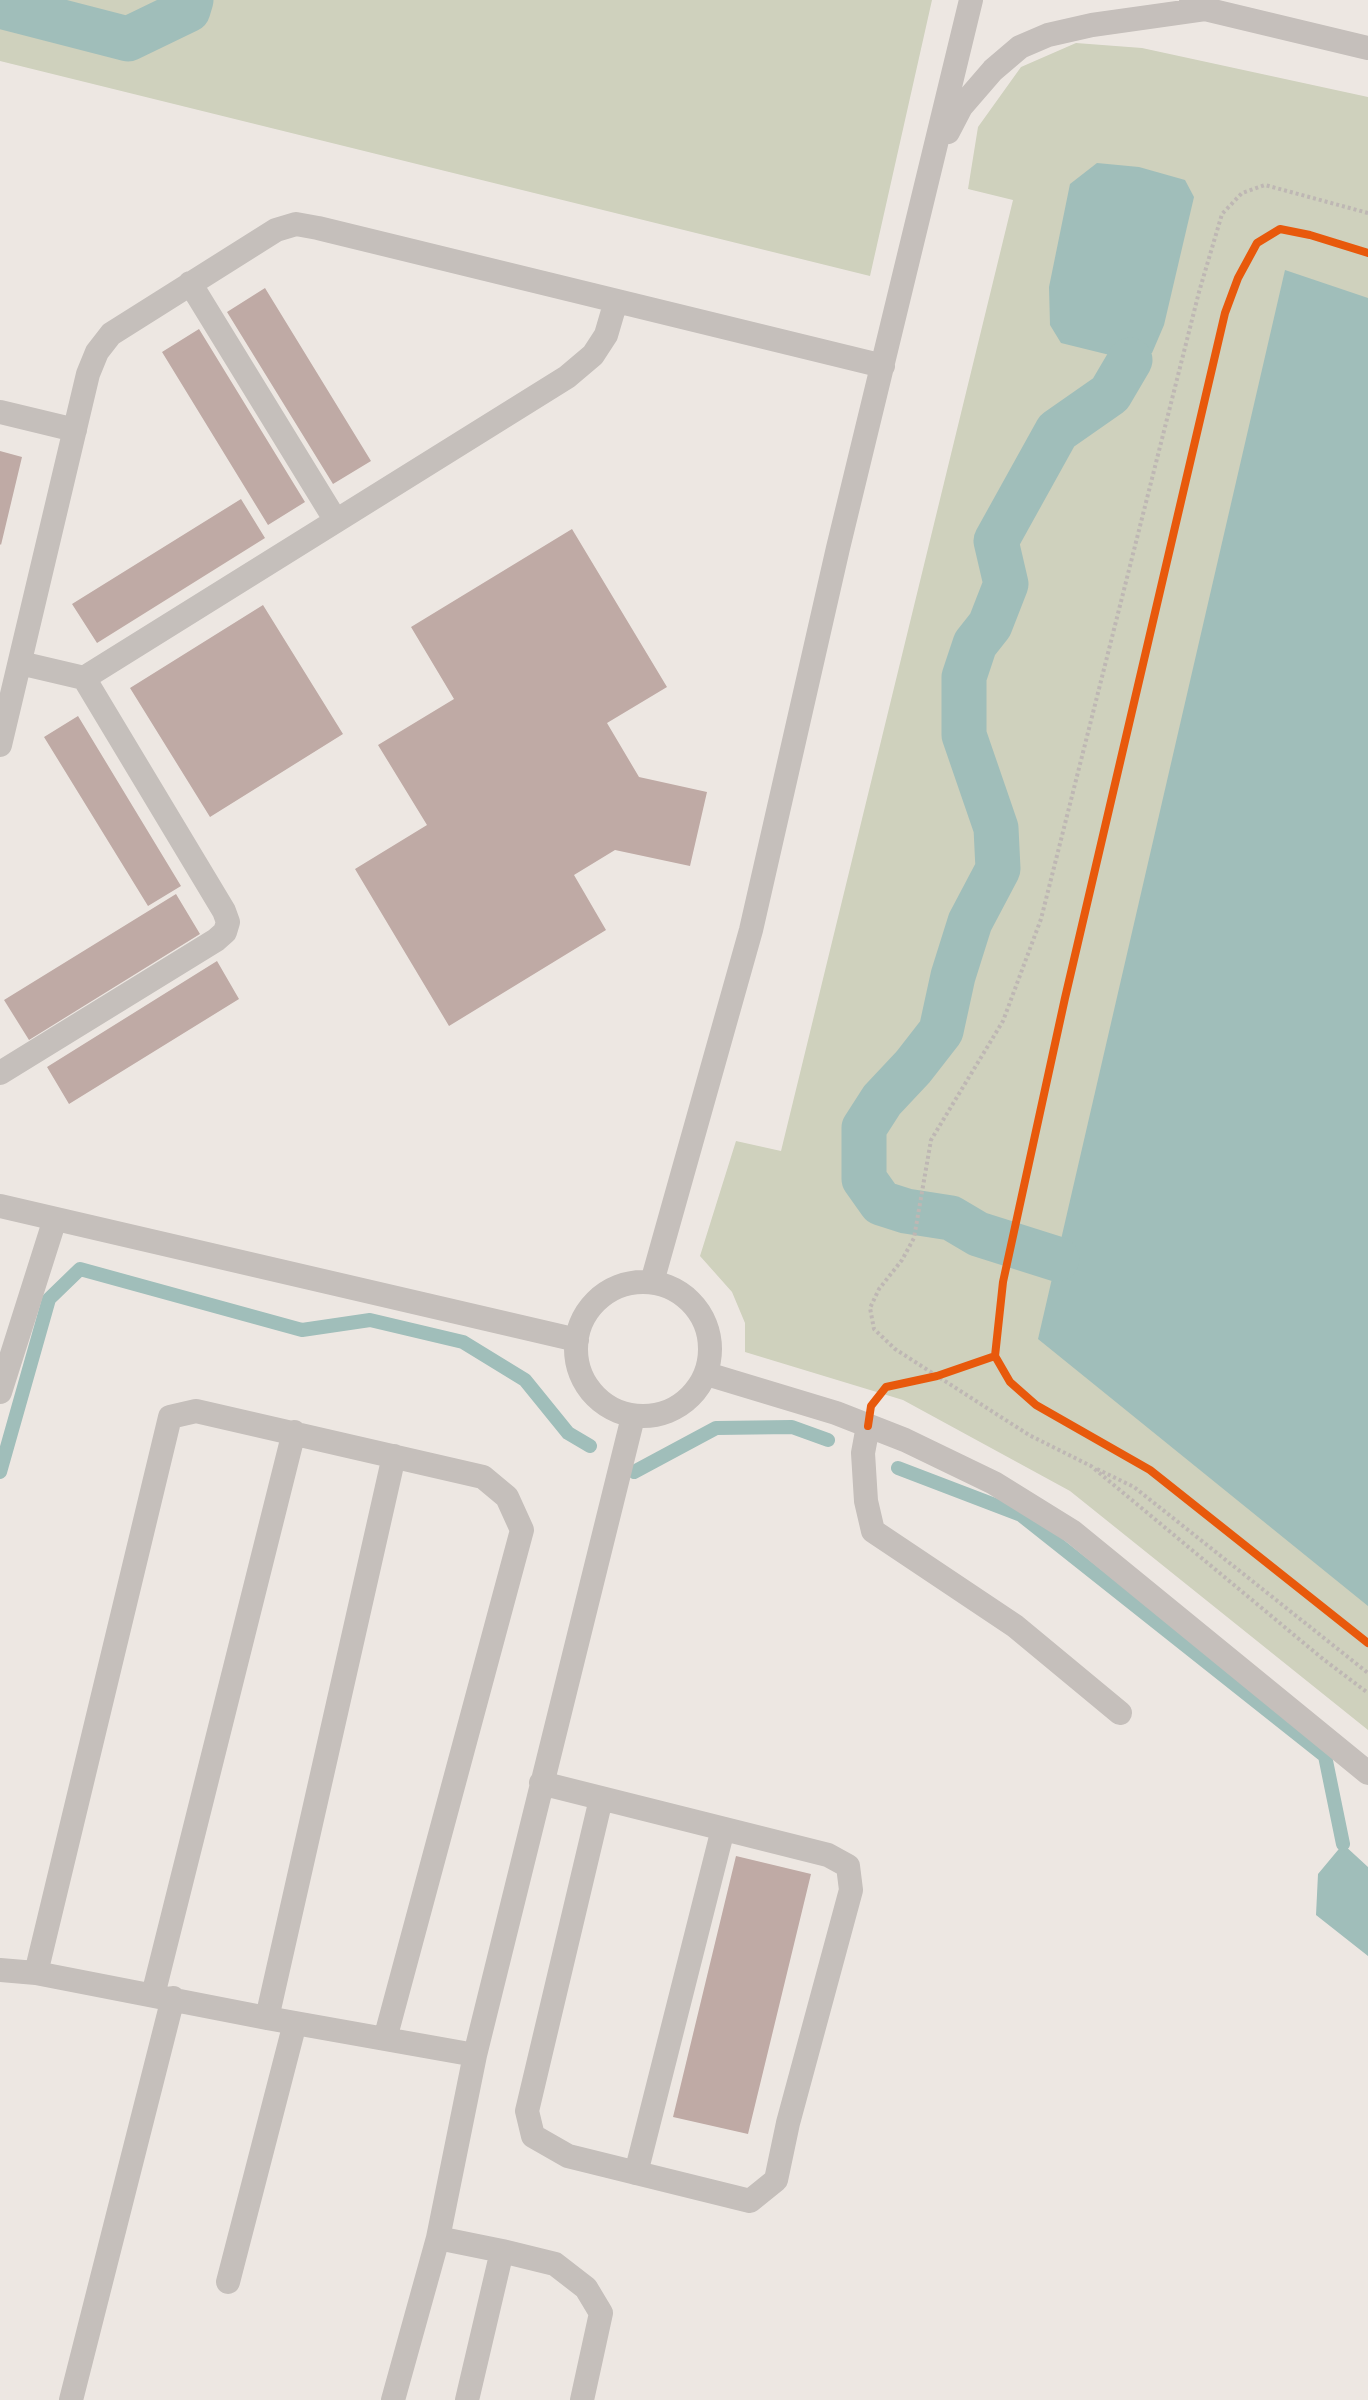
<!DOCTYPE html>
<style>
body{margin:0}
canvas{display:block;background:#ede7e2}
</style>
<canvas width="1368" height="2400"></canvas>
<script>
const ctx = document.querySelector('canvas').getContext('2d');
ctx.lineJoin = 'round';
function fill(path, color) {
  ctx.fillStyle = color;
  ctx.fill(path, 'evenodd');
}
function poly(rows) {
  const path = new Path2D();
  for (const r of rows) {
    if (r.length === 3) {
      path.moveTo(r[0] + r[2], r[1]);
      path.arc(r[0], r[1], r[2], 0, 2 * Math.PI);
      continue;
    }
    path.moveTo(r[0], r[1]);
    for (let i = 2; i < r.length; i += 2) path.lineTo(r[i], r[i + 1]);
  }
  return path;
}
function strokePath(path, color, width, dash) {
  ctx.strokeStyle = color;
  ctx.lineWidth = width;
  ctx.lineCap = dash ? 'butt' : 'round';
  ctx.setLineDash(dash || []);
  ctx.stroke(path);
}
const green = poly([
 [0,0,932,0,870,276,0,61],
 [1076,43,1142,48,1368,97,1368,1730,1070,1491,903,1400,745,1352,745,1323,732,1292,700,1256,736,1141,781,1151,1013,200,968,189,978,127,1021,67]
]);
const water = poly([
 [1097,163,1139,167,1185,180,1194,197,1164,325,1152,353,1130,360,1061,343,1050,325,1049,287,1070,184],
 [1285,270,1368,298,1368,1606,1038,1339],
 [1343,1844,1368,1867,1368,1956,1316,1915,1318,1874]
]);
const stream = poly([
 [898,1468,1021,1515,1325,1756,1343,1844],
 [0,1472,49,1299,80,1269,302,1330,370,1320,463,1342,525,1380,568,1433,590,1446],
 [634,1472,716,1428,792,1427,828,1440]
]);
const canal = poly([
 [0,6,128,39,188,10,191,0],
 [1057,1259,978,1234,951,1218,906,1211,881,1203,864,1179,864,1128,882,1100,913,1067,941,1031,953,976,970,922,998,869,996,828,964,735,964,677,975,644,990,625,1006,584,996,541,1057,431,1110,394,1130,360]
]);
const building = poly([
 [265,288,371,461,333,484,227,312],
 [199,329,305,502,268,525,162,352],
 [0,451,22,457,1,545,0,544],
 [241,499,265,538,97,643,72,604],
 [572,529,667,687,607,723,639,777,707,792,690,866,615,850,574,875,606,930,449,1026,355,869,427,825,378,745,454,699,411,627],
 [263,605,343,734,210,817,130,688],
 [78,716,181,886,148,906,44,737],
 [176,894,200,934,29,1040,4,1000],
 [217,961,239,999,69,1104,47,1067],
 [736,1856,811,1874,748,2134,673,2117]
]);
const path = poly([
 [1368,213,1265,185,1242,193,1222,214,1199,292,1041,919,1003,1021,931,1140,914,1238,902,1260,879,1289,870,1308,874,1329,895,1349,1029,1435,1091,1466,1323,1659,1368,1693],
 [1097,1469,1134,1487,1368,1673]
]);
const service = poly([
 [1191,2,1205,9,1368,48],
 [948,132,961,107,993,70,1020,47,1048,35,1092,25,1205,9],
 [190,283,336,521],
 [0,412,75,430],
 [20,663,84,678,567,377,593,355,606,335,616,301],
 [0,745,88,374,97,352,111,334,276,230,296,224,318,228,883,366],
 [0,1073,216,940,225,932,228,922,224,911,84,678],
 [0,1206,577,1340],
 [643,1349,67],
 [652,1282,751,930,838,548,971,0],
 [707,1374,836,1413,905,1440,994,1483,1073,1532,1368,1773],
 [0,1392,55,1219],
 [868,1426,863,1453,866,1501,873,1531,1015,1626,1120,1713],
 [541,1783,828,1855,848,1866,851,1890,788,2123,776,2180,750,2201,568,2156,533,2136,527,2111,601,1799],
 [0,1970,36,1973,267,2018,475,2055],
 [36,1973,170,1417,196,1411,483,1477,507,1497,522,1530,385,2039],
 [153,1995,294,1432],
 [267,2018,394,1456],
 [636,2173,723,1829],
 [438,2238,502,2251,467,2400],
 [502,2251,555,2264,586,2288,601,2313,582,2400],
 [228,2282,295,2023],
 [71,2400,173,1998],
 [393,2400,438,2238,475,2055,633,1417]
]);
const cycleway = poly([
 [1368,253,1310,235,1280,229,1257,243,1238,278,1225,313,1065,998,1003,1282,995,1356,1010,1382,1036,1405,1150,1470,1368,1643],
 [868,1426,871,1406,886,1387,937,1376,995,1356]
]);
fill(green, '#cfd1bd');
fill(water, '#a0beba');
strokePath(stream, '#a0beba', 14);
strokePath(canal, '#a0beba', 45);
fill(building, '#bfaaa5');
strokePath(path, '#beb7b4', 4, [3, 3]);
strokePath(service, '#c5bfbb', 24);
strokePath(cycleway, '#e8590c', 8);
</script>
